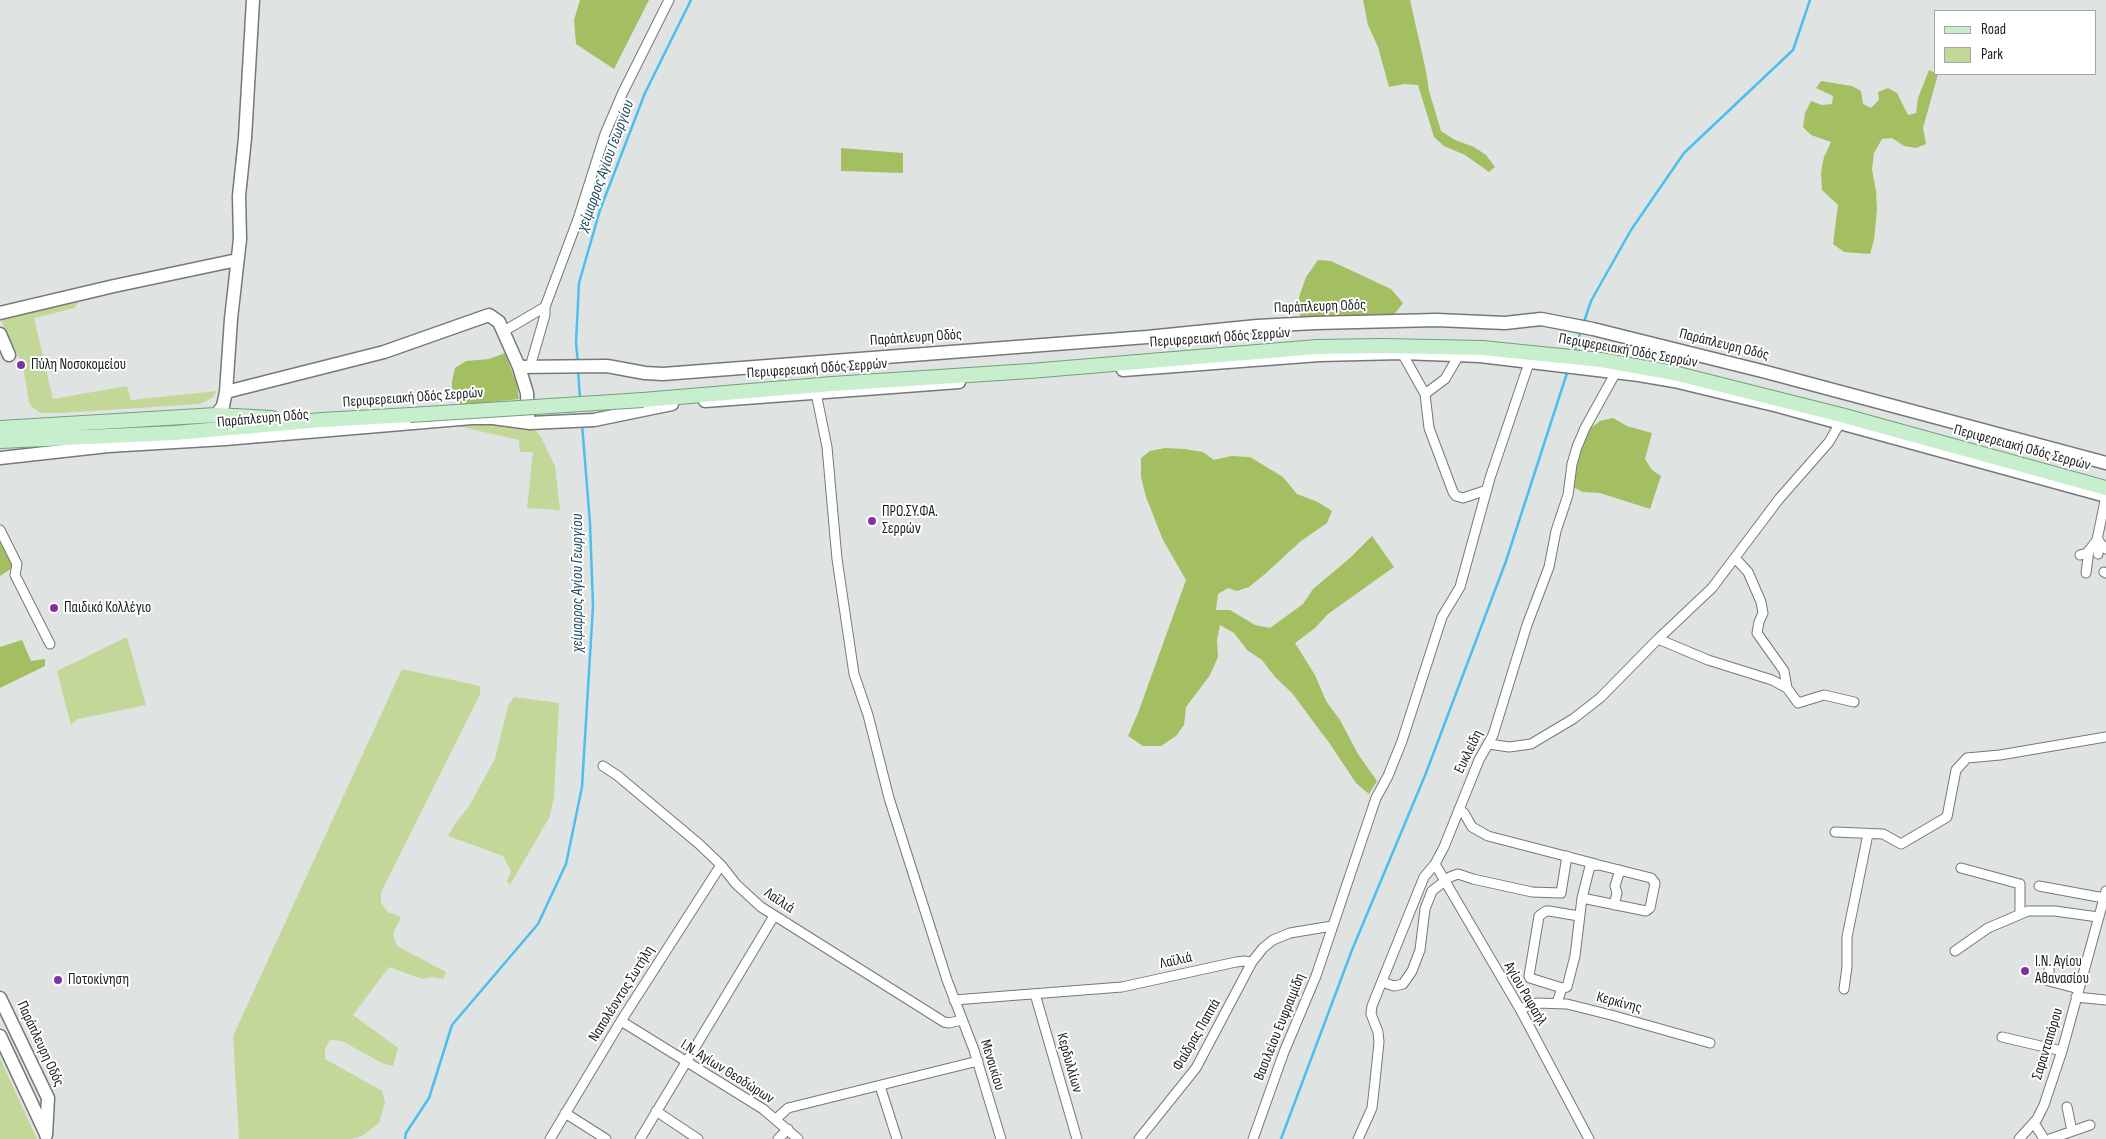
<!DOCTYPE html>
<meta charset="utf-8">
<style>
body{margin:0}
#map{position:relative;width:2106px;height:1139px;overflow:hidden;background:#dfe4e2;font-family:"Sofia Sans Condensed",sans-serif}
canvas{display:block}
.legend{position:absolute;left:1934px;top:10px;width:162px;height:65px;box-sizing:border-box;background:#fff;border:1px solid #a5a5a5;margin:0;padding:6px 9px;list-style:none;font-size:15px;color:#1d1e1e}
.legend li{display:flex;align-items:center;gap:10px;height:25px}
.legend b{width:25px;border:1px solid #a5a5a5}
</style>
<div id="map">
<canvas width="2106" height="1139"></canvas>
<ul class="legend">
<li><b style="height:6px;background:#c7efce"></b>Road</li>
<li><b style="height:14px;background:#c2d798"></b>Park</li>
</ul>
</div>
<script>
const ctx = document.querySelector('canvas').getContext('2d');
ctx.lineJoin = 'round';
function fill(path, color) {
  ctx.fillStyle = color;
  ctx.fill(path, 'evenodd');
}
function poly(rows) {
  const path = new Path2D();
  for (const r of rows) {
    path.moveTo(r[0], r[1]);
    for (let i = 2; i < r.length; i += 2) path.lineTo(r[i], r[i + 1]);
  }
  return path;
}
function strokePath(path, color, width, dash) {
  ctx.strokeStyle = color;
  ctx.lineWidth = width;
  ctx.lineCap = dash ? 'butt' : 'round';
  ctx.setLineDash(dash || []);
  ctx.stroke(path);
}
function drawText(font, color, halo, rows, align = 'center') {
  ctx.font = font + ' "Sofia Sans Condensed",sans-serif';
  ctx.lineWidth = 4;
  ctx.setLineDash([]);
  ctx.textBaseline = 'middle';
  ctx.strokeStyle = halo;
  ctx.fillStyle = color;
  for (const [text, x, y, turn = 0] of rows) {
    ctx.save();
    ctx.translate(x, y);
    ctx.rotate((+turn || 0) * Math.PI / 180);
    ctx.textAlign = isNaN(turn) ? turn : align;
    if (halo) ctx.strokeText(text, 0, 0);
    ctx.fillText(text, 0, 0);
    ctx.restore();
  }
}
const green = poly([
 [81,298,75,308,34,318,53,399,127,386,131,400,217,391,212,398,200,404,61,413,41,413,32,407,29,402,23,366,0,318],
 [480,423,535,430,541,437,555,466,560,510,527,508,533,452,520,452,519,440,457,426],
 [127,637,146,705,78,719,71,725,57,671],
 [402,669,480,686,480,694,381,892,381,903,388,912,401,917,393,934,397,946,446,972,443,979,433,977,422,979,389,967,353,1015,398,1048,393,1066,382,1063,342,1041,330,1040,325,1049,325,1059,382,1091,385,1102,379,1123,362,1136,351,1139,239,1139,233,1036],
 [514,697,559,703,554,797,550,816,510,885,507,881,511,871,503,856,448,836,456,822,468,808,495,759,508,706],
 [0,1058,37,1139,0,1139]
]);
const forest = poly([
 [580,0,649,0,614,69,576,44,574,20],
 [1363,0,1410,0,1426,71,1429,91,1441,131,1455,140,1474,147,1486,155,1495,167,1489,172,1465,155,1444,146,1434,137,1418,85,1404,84,1389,87,1378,47,1368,25],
 [1929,70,1938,74,1923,128,1926,144,1916,148,1904,146,1892,138,1882,139,1874,153,1872,169,1876,191,1877,210,1874,240,1870,254,1844,252,1833,244,1838,205,1822,190,1821,172,1824,157,1831,142,1811,135,1803,127,1805,113,1811,101,1822,105,1832,104,1833,96,1816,88,1821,81,1852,86,1861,91,1863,104,1871,108,1879,100,1878,92,1888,88,1897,93,1908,115,1916,113,1918,98],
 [841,148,903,153,903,173,841,171],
 [1318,260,1331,261,1391,289,1403,303,1393,316,1378,318,1334,316,1300,318,1299,297,1306,277],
 [505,353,517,385,519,399,462,405,452,396,452,381,455,368,466,361,489,359],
 [1613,418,1627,426,1652,433,1645,459,1652,470,1661,476,1650,509,1600,493,1583,492,1573,487,1573,477,1576,464,1588,430,1600,421],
 [1165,448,1185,449,1203,452,1214,460,1231,456,1250,457,1283,477,1297,494,1318,502,1332,511,1327,523,1301,541,1265,574,1249,587,1237,591,1228,588,1218,594,1216,610,1230,610,1255,625,1270,628,1303,604,1313,589,1350,558,1372,536,1394,567,1328,614,1315,628,1295,643,1315,675,1326,701,1340,720,1358,754,1377,781,1369,794,1356,783,1330,744,1292,693,1275,677,1262,660,1247,650,1234,633,1220,625,1217,640,1218,657,1210,675,1186,707,1184,725,1176,736,1161,746,1143,746,1128,736,1138,713,1186,580,1163,540,1146,497,1141,477,1141,458,1150,451],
 [0,536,12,561,12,568,0,576],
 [22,640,31,661,45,659,45,666,0,688,0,647]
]);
const stream = poly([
 [1584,322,1591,301,1631,230,1684,153,1793,50,1810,0],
 [1574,353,1581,330],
 [578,363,576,343,579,283,600,210,645,93,691,0],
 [578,371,580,398],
 [405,1139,406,1133,429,1098,452,1025,538,924,566,864,582,787,593,606,590,523,582,424],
 [1281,1139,1352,950,1426,773,1506,561,1568,370]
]);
const street = poly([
 [504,331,545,307],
 [1402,353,1425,394,1429,428,1453,492,1456,496,1463,498,1487,490],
 [530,367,545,315,545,307,578,219,605,134,623,92,669,0],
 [816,393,827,447,837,559,854,674,868,715,889,798,947,980,974,1050,1001,1139],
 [1425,394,1445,379,1459,355],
 [0,530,17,564,15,575,50,644],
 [2097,540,2106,549],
 [2098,554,2099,541],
 [2080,555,2087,553,2097,540,2106,496],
 [1735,558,1748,572,1761,602,1763,613,1759,622,1757,633,1784,671,1787,688,1798,703,1824,695,1854,702],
 [2104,572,2106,573],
 [2086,573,2089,550],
 [1658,639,1708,660,1772,680,1787,688],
 [1489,744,1509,747,1531,744,1573,719,1600,698,1658,639,1712,588,1779,499,1829,442,1840,423],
 [603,766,618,776,699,844,721,865,736,884,761,907,944,1022,949,1023,962,1020],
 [1459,809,1464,813,1472,827,1488,836,1596,864],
 [1835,832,1883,834,1901,844,1947,817,1956,770,1967,758,2000,755,2106,737],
 [1435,864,1520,1009,1589,1139],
 [1961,868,2020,884,2020,914],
 [2039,886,2104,898],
 [1614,905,1617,893,1615,886,1620,870],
 [1955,951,1988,928,2028,911,2055,911,2098,917],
 [2049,969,2049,981,2079,989],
 [1382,982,1394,986,1403,984,1412,971,1420,950,1425,909,1432,891,1450,877,1458,874,1473,879,1532,892,1561,893,1567,856],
 [1562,988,1530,978,1529,976,1539,916,1546,911,1549,911,1579,916],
 [1844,989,1847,967,1847,937,1868,834],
 [1035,994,1077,1139],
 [2076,997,2106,1000],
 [954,1000,1122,987,1236,962,1244,961,1252,962],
 [1557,1003,1562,988,1567,987,1575,956,1582,898,1590,866,1599,865,1651,878,1655,883,1650,908,1646,911,1582,898],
 [1520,1009,1537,1003,1567,1004,1611,1015,1710,1043],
 [621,1021,763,1109,798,1139],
 [2002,1037,2062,1051],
 [880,1086,897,1139],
 [2067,1107,2072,1131],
 [656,1111,698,1139],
 [565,1113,606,1139],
 [776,1119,788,1108,978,1061],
 [2034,1123,2044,1139],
 [550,1139,621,1021,721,865],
 [640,1139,774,916],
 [778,1139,788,1129],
 [1139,1139,1196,1068,1252,962,1263,948,1273,940,1290,933,1332,926],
 [1253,1139,1284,1052,1316,976,1376,798,1388,776,1402,741,1442,617,1460,587,1490,478,1529,363],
 [1358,1139,1372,1108,1375,1081,1379,1042,1378,1032,1371,1014,1372,1006,1424,877,1435,864,1444,847,1479,760,1493,735,1527,625,1549,567,1556,531,1568,495,1572,464,1577,447,1585,428,1616,372],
 [2019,1139,2037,1119,2044,1105,2062,1051,2106,891],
 [2050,1139,2090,1125]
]);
const secondary = poly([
 [0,313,114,286,237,260],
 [0,334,9,355],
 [519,367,607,366,645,373,663,374,1147,337,1257,326,1315,323,1437,320,1505,323,1541,319,1593,329,1766,372,2106,463],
 [1123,370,1319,355,1402,353,1480,356,1639,375,1674,381,1778,406,2106,496],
 [226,392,231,319,240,239,239,196,245,138,253,0],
 [705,401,959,382],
 [216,415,223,406,226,392,384,352,489,315,499,322,519,367,527,393,528,416],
 [0,458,108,446,225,439,472,418,493,418,530,423,594,420,672,404],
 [0,998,48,1098,46,1135],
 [0,1036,46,1134]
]);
const primary = poly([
 [643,400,832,384,1030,371,1317,347,1383,346,1482,348,1601,360,1674,373,1841,415,2106,488],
 [0,428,216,415,272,418],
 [0,441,175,433,322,420,410,415]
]);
const primaryBridge = poly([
 [410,415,643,400]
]);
const markers = [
 [21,365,5,"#7d33a4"],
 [872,521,5,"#7d33a4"],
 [54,608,5,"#7d33a4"],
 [2025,971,5,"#7d33a4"],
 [58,980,5,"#7d33a4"]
];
const streetNames = [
 ["Παράπλευρη Οδός",1320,307,-2],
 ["Παράπλευρη Οδός",916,338,-4],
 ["Περιφερειακή Οδός Σερρών",1220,338,-4],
 ["Παράπλευρη Οδός",1724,345,14],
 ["Περιφερειακή Οδός Σερρών",1628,351,10],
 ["Περιφερειακή Οδός Σερρών",817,369,-4],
 ["Περιφερειακή Οδός Σερρών",413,398,-4],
 ["Παράπλευρη Οδός",263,419,-5],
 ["Περιφερειακή Οδός Σερρών",2022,448,15],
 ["Ευκλείδη",1469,752,-64],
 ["Λαϊλιά",779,901,34],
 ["Λαϊλιά",1176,961,-13],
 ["Ναπολέοντος Σωτήλη",622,994,-58],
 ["Αγίου Ραφαήλ",1525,994,60],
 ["Κερκίνης",1619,1003,15],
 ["Βασιλείου Ευφραιμίδη",1280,1027,-68],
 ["Φαίδρας Παππά",1197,1035,-60],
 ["Παράπλευρη Οδός",40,1044,65],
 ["Σαρανταπόρου",2048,1044,-73],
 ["Κερδυλλίων",1069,1063,74],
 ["Μενοικίου",992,1065,73],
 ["Ι.Ν. Αγίων Θεοδώρων",727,1072,32]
];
const poiNames = [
 ["Πύλη Νοσοκομείου",31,365],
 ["ΠΡΟ.ΣΥ.ΦΑ.",882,512],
 ["Σερρών",882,529],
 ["Παιδικό Κολλέγιο",64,608],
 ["Ι.Ν. Αγίου",2035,962],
 ["Αθανασίου",2035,979],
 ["Ποτοκίνηση",68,980]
];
const waterNames = [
 ["χείμαρρος Αγίου Γεωργίου",606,166,-70],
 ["χείμαρρος Αγίου Γεωργίου",578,583,-90]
];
fill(green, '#c2d798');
fill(forest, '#a3bf62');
strokePath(stream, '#4cbef0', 2.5);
strokePath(street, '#757978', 11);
strokePath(secondary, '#757978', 15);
strokePath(primary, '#739f7c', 16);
strokePath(street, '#fff', 9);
strokePath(secondary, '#fff', 12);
strokePath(primary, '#c7efce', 14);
strokePath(primaryBridge, '#739f7c', 16, []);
strokePath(primaryBridge, '#c7efce', 14);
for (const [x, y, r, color] of markers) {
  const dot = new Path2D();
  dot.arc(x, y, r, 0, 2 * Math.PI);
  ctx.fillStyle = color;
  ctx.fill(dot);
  strokePath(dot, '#fff', 2);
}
drawText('15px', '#1d1e1e', '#fff', streetNames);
drawText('15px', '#1d1e1e', '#fff', poiNames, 'left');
drawText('italic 16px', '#204f64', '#fff', waterNames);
</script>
